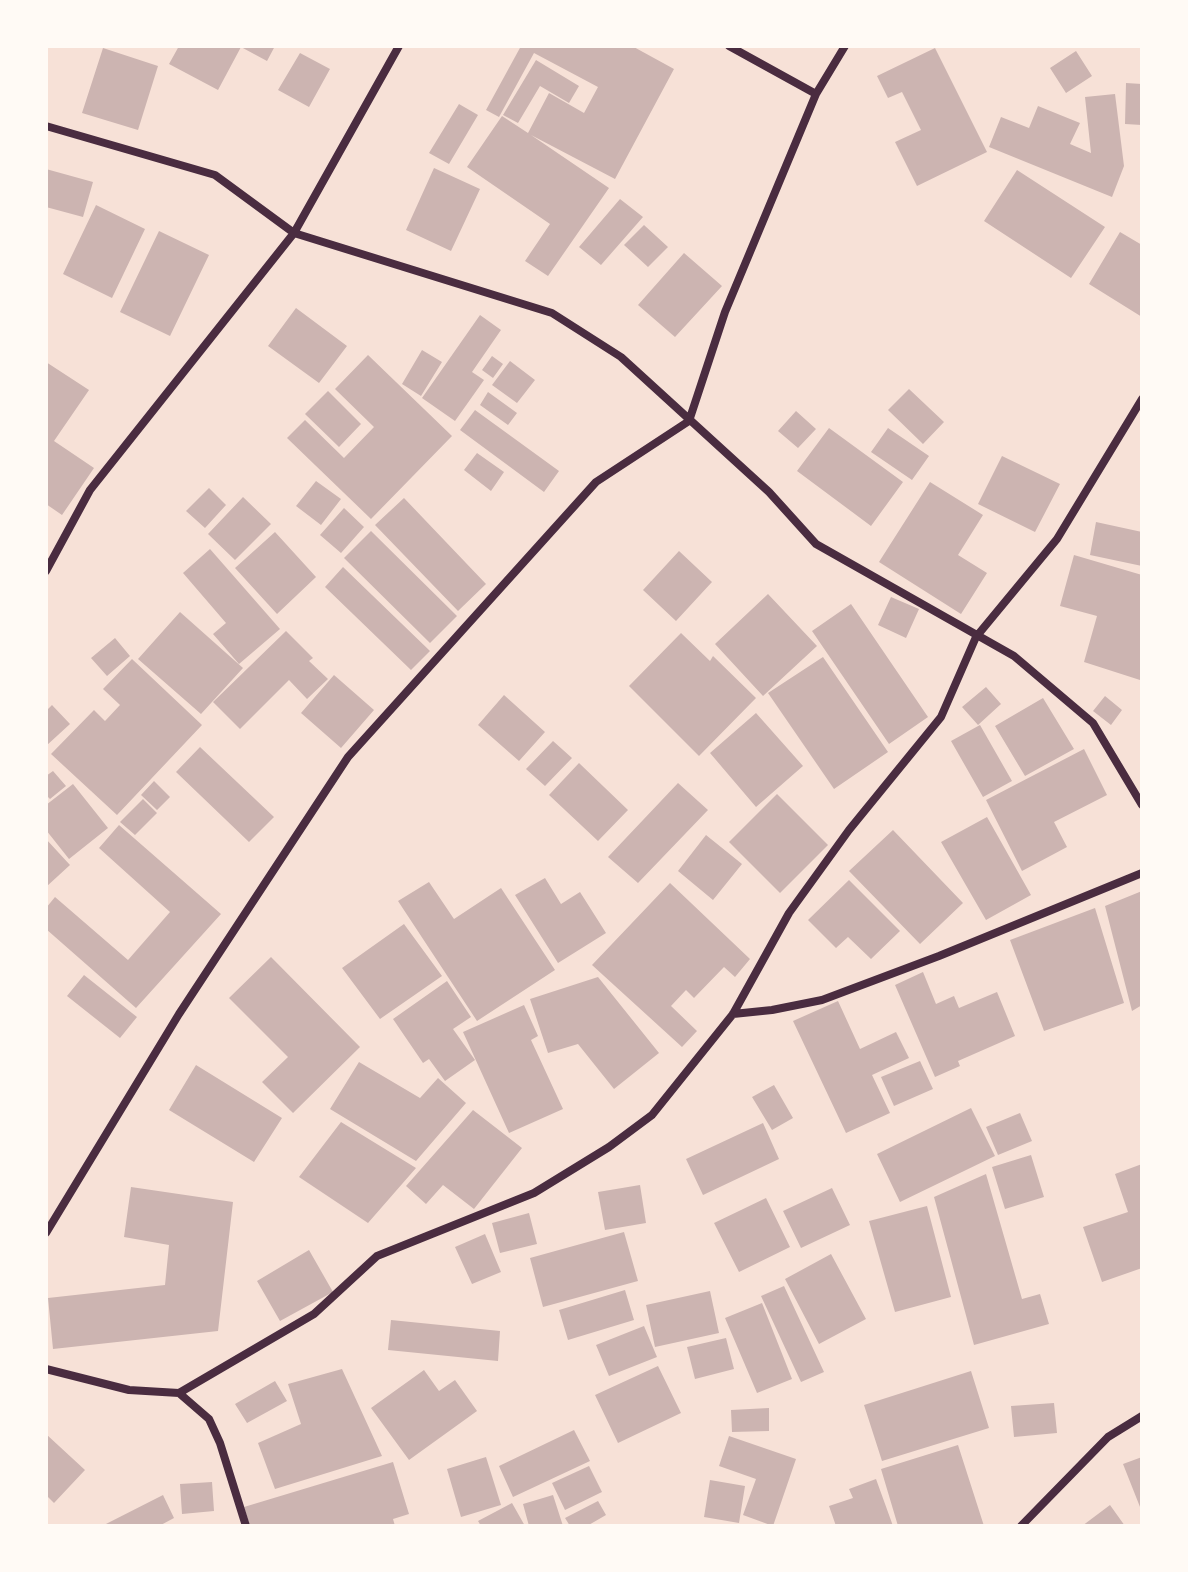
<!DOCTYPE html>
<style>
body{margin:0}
#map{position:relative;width:1188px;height:1572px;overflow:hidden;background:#f7e1d7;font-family:Lato,sans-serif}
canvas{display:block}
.frame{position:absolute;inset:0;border:48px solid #fffaf5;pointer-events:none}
</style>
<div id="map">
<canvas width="1188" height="1572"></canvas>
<div class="frame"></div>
</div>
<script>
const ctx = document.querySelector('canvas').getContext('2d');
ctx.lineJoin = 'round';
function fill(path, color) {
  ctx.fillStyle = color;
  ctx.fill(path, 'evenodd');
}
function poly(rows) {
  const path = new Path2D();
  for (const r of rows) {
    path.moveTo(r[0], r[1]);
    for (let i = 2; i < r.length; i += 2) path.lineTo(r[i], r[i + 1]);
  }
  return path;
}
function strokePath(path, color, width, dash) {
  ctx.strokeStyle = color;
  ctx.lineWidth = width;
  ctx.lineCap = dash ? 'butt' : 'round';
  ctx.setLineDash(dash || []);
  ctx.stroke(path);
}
const building = poly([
 [179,46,275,46,267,61,241,47,218,90,169,64],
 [521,46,632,46,674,69,615,179,531,135,609,188,548,276,525,261,550,224,467,167,502,116,528,133,549,93,584,113,598,87,534,53,499,117,486,110],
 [103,48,158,66,138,130,82,113],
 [935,48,987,152,917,186,895,142,921,130,902,92,888,98,877,76],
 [1076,51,1092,76,1066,93,1050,68],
 [300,53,330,69,309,107,278,90],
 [536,60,579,86,569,103,540,86,518,123,503,115],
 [1126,83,1142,84,1142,125,1125,124],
 [1115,94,1124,166,1112,197,989,147,1001,117,1029,128,1038,106,1080,123,1070,144,1091,153,1085,97],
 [459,104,478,115,449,164,429,153],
 [434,168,480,189,451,251,406,230],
 [46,169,93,182,83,217,46,207],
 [1017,170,1105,227,1071,278,984,221],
 [620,199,643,217,601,265,579,247],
 [96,205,145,229,112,298,63,274],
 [644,225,668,247,648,267,624,245],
 [159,231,209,255,170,336,120,312],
 [1120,232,1142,245,1142,317,1089,284],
 [684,253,722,286,675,337,638,305],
 [296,308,347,346,319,383,268,346],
 [480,315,501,330,472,372,484,380,455,421,422,398],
 [422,350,442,362,421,396,402,384],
 [368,355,452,436,371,519,287,438,305,420,344,458,374,427,335,389],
 [492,356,503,364,493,378,482,370],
 [510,361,535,380,517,403,492,385],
 [46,362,89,390,54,441,94,468,62,515,46,504],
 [909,389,944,422,923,444,888,410],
 [328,391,361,424,339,447,305,414],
 [488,392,517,413,508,425,480,405],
 [475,410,559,471,544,492,460,430],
 [796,411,816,429,798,448,778,431],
 [829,428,903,482,871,526,797,471],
 [888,428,929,456,912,480,871,452],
 [477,453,504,472,491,491,464,470],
 [1002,456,1060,484,1035,532,978,504],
 [316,481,341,499,321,525,296,506],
 [930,482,983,515,958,555,987,573,961,614,879,562],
 [209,488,226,505,205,528,186,511],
 [243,497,271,524,235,560,208,534],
 [404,498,486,584,458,611,375,525],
 [344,508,364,527,341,553,320,535],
 [1096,522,1142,532,1142,566,1090,555],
 [371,531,457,616,430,643,344,558],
 [275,532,316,577,277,614,235,568],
 [210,549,280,629,239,664,213,634,226,623,183,573],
 [679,551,712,582,676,621,643,590],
 [1074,555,1142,575,1140,680,1084,662,1097,616,1060,606],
 [343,567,430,651,411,670,325,587],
 [768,594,817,646,763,696,715,644],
 [891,597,919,609,906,638,878,625],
 [851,604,928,717,889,744,812,631],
 [180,612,243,668,201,714,138,659],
 [286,631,313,658,309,661,328,679,307,699,289,680,240,729,213,702],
 [681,633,710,661,713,656,756,698,699,756,629,686],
 [115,638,130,656,107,676,91,658],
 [823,657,888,752,834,789,768,693],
 [132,659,202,725,117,815,51,754,94,710,105,721,120,705,103,689],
 [334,675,374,710,341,748,301,713],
 [986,687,1001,704,978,725,962,707],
 [504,695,545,732,519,761,478,725],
 [1105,696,1122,710,1111,725,1093,711],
 [1043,698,1074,749,1025,776,995,726],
 [52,705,70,724,46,746,46,711],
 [756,713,803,766,756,807,710,753],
 [980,725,1012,781,983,797,951,741],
 [553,741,572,758,545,786,526,769],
 [200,747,274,817,249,842,176,772],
 [1084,749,1107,795,1054,822,1067,847,1022,871,986,800],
 [579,763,628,810,598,841,549,795],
 [53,771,66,786,50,799,46,795,46,776],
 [154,781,170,797,157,810,141,795],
 [678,783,708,810,638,883,608,857],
 [73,784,108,828,69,859,46,830,46,805],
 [777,794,828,845,780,893,729,842],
 [143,799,157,813,135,835,120,822],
 [987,817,1031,895,986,920,941,842],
 [119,825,221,914,136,1008,46,929,46,908,55,897,128,960,170,912,99,848],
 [893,830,963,903,920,944,849,871],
 [706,835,742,864,713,900,678,871],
 [46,839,70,865,46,887],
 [545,878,561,904,580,892,606,933,558,963,515,895],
 [849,880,900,931,871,959,848,937,836,948,808,920],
 [429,882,454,919,501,888,555,970,477,1021,398,901],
 [670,883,750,959,735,977,724,967,694,998,686,990,671,1006,697,1031,682,1047,592,965],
 [1142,891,1142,1005,1132,1011,1105,906],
 [1095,908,1124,1003,1044,1031,1010,940],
 [404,924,442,976,380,1019,342,968],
 [271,957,360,1047,293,1113,262,1082,288,1057,229,998],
 [923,972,936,1004,954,996,959,1008,997,992,1015,1036,958,1061,960,1066,935,1077,895,985],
 [84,975,137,1017,120,1038,67,996],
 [598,977,659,1053,614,1089,578,1044,548,1053,530,999],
 [447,981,471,1017,453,1029,475,1060,445,1081,429,1059,423,1063,393,1019],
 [838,1001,860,1049,896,1032,909,1058,872,1075,890,1113,846,1133,793,1021],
 [524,1005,538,1036,531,1040,563,1109,509,1133,463,1032],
 [920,1061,933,1089,894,1106,881,1077],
 [359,1062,420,1098,438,1078,466,1103,416,1161,330,1109],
 [196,1065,282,1118,254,1162,169,1110],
 [774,1085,793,1118,772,1130,752,1097],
 [971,1108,995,1156,900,1202,877,1154],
 [473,1110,522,1148,474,1209,443,1185,426,1204,406,1186],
 [1020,1113,1032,1141,998,1155,986,1127],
 [341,1122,416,1168,368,1223,299,1177],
 [763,1123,779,1159,703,1195,686,1159],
 [1031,1155,1044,1197,1005,1209,992,1167],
 [1142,1164,1142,1268,1102,1282,1083,1227,1128,1212,1115,1174],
 [986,1174,1022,1299,1040,1294,1049,1324,974,1345,934,1197],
 [640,1185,646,1223,605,1230,598,1192],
 [131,1187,233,1202,218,1331,53,1349,48,1298,165,1285,169,1245,124,1237],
 [832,1188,850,1225,801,1248,783,1211],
 [766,1198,790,1247,739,1272,714,1223],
 [927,1206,951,1297,895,1312,869,1221],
 [529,1213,537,1244,500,1253,492,1223],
 [624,1232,638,1281,543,1307,530,1258],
 [485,1234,501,1272,472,1284,455,1247],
 [309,1250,333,1292,280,1321,257,1281],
 [831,1254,866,1319,819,1344,785,1279],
 [784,1286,824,1372,801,1382,761,1296],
 [625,1290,634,1320,568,1340,559,1310],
 [710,1291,719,1333,655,1347,646,1305],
 [762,1303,792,1379,757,1393,725,1318],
 [391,1320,500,1331,498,1361,388,1350],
 [644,1326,657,1357,609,1376,596,1345],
 [726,1338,734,1369,695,1379,687,1347],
 [658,1366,681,1413,618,1443,595,1395],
 [342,1369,382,1456,275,1489,258,1443,301,1424,288,1384],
 [424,1370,439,1391,455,1380,477,1411,409,1460,371,1408],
 [971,1371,989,1428,882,1461,864,1405],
 [275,1381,287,1401,247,1423,235,1404],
 [1054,1403,1057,1433,1014,1437,1011,1406],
 [769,1408,769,1431,732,1432,731,1410],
 [574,1430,590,1461,513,1497,499,1466],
 [46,1434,85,1470,54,1503,46,1495],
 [729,1436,796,1459,773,1526,743,1515,756,1479,719,1466],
 [958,1445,984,1526,898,1526,881,1469],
 [486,1457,501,1505,461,1517,447,1469],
 [1142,1457,1142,1512,1123,1464],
 [393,1462,409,1514,393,1519,395,1526,250,1526,244,1507],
 [589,1466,602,1492,565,1510,552,1483],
 [876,1479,893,1526,836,1526,829,1506,853,1498,849,1489],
 [710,1480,745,1486,739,1523,704,1517],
 [212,1482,214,1511,182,1514,180,1484],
 [163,1495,174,1518,159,1526,102,1526],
 [553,1495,563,1526,529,1526,523,1504],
 [598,1501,606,1515,587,1526,570,1526,565,1518],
 [512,1503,525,1526,481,1526,478,1521],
 [1110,1505,1125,1526,1082,1526]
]);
const minor = poly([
 [729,46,816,94],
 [46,126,215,175,294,233,552,313,621,357,769,492,816,544,1014,656,1093,723,1142,805],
 [46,571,90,490,294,233,399,46],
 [733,1014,772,1010,822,1000,939,956,1142,873],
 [46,1233,179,1014,348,757,596,482,689,421,725,312,816,94,845,46],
 [46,1369,129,1390,179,1393,314,1314,377,1256,534,1193,609,1147,652,1115,733,1014,789,913,849,830,941,717,976,637,1057,539,1142,399],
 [179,1393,209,1419,220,1443,246,1526],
 [1021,1526,1108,1437,1142,1416]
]);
fill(building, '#ccb4b1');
strokePath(minor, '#4a2c40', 8);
</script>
